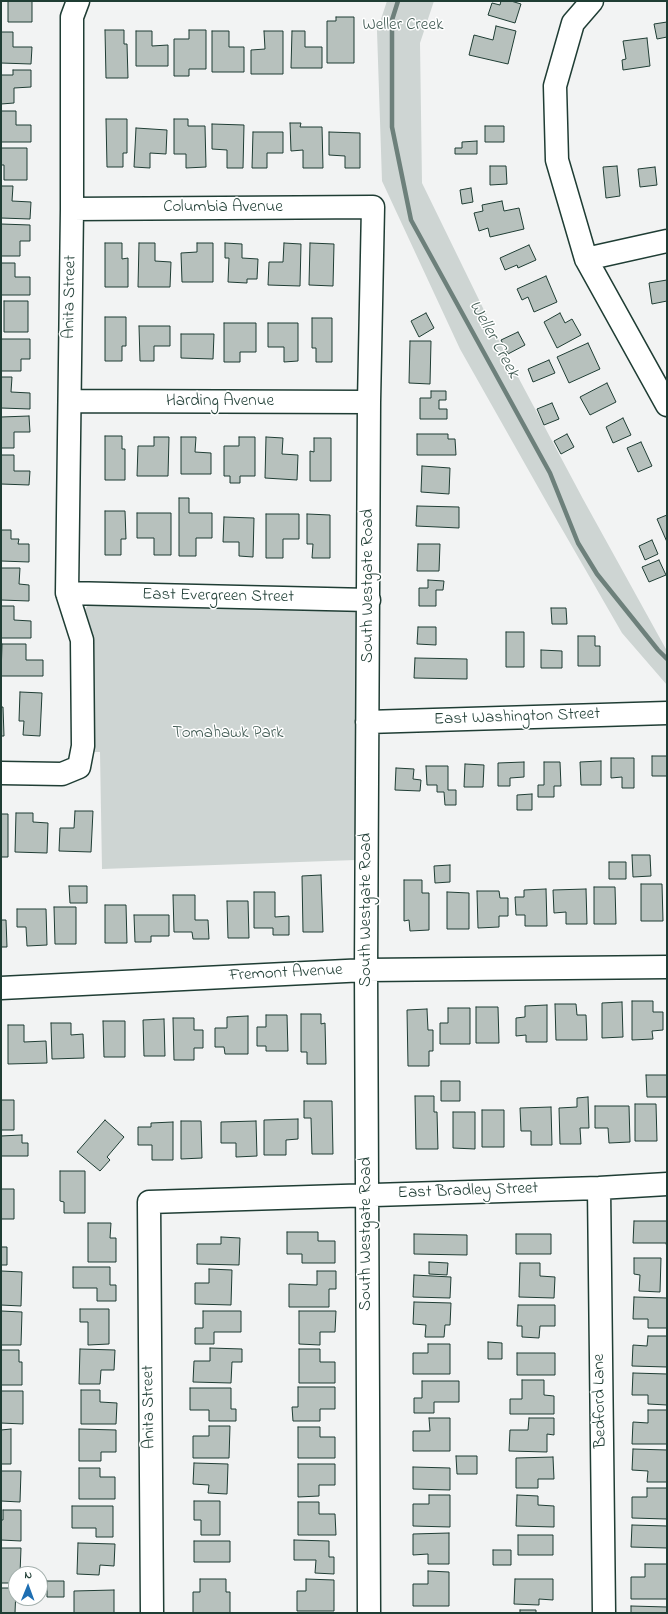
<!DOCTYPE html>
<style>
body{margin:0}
#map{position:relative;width:668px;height:1614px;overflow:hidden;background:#f2f3f3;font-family:"Indie Flower",sans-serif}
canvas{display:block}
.frame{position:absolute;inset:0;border:2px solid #1f3d34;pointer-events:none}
.north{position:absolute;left:8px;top:1566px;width:40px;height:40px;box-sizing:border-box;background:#fff;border:1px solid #a5b1ae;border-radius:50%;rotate:1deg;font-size:11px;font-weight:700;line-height:16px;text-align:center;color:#1f3d34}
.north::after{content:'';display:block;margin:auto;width:14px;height:18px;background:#1f6fb2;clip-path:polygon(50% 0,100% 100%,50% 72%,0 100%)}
</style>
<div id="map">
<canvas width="668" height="1614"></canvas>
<div class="frame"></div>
<div class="north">N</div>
</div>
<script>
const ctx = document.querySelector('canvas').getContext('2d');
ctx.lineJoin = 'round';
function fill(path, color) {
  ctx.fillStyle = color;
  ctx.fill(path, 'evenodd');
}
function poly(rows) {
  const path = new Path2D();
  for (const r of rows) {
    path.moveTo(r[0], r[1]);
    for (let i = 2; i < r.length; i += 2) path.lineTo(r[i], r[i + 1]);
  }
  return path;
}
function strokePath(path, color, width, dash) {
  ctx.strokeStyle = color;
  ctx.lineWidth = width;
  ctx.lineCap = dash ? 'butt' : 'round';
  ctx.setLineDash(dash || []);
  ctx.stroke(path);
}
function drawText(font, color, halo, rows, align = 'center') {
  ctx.font = font + ' "Indie Flower",sans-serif';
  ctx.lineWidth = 3;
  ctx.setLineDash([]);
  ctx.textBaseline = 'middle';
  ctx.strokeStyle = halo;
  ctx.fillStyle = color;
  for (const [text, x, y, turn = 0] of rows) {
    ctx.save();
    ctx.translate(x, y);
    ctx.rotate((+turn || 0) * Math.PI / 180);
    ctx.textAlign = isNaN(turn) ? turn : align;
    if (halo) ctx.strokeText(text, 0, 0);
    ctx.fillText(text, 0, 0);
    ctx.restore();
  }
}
const green = poly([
 [387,1,434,1,420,43,422,183,501,345,583,499,667,651,667,685,622,633,551,510,460,349,382,181,377,31],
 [98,601,356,610,359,619,356,860,102,869,100,752,91,752,82,614,88,605]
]);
const stream = poly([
 [398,1,392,20,392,127,411,220,550,473,578,543,597,574,658,650,667,659]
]);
const building = poly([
 [8,1,32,1,32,22,8,22,8,1],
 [501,1,511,1,521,4,515,23,488,15,492,3,500,5,501,1],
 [336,17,354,17,354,63,327,63,327,21,336,21,336,17],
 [667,22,667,37,657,39,654,24,667,22],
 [496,26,516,31,508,64,469,55,474,35,493,40,496,26],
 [105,30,124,30,124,44,127,44,128,78,106,78,105,30],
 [189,30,206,30,206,69,189,69,189,76,174,76,174,39,189,39,189,30],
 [136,31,152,31,152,46,168,45,168,66,136,66,136,31],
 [212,31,229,31,229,47,244,47,244,72,212,72,212,31],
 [264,31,283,31,283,74,251,74,251,50,265,49,264,31],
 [292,31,305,31,305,47,322,47,322,68,291,68,292,31],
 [1,32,13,32,13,47,32,47,31,64,1,63,1,32],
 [647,38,650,66,623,70,622,60,626,59,623,41,647,38],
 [13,70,31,70,31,87,14,88,14,103,1,104,1,75,13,75,13,70],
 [1,111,16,111,16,125,31,125,31,142,1,142,1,111],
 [106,119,127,119,127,153,123,153,123,167,107,167,106,119],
 [174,119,188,119,188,126,205,126,206,167,186,168,186,154,174,154,174,119],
 [290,123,301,123,300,127,322,127,323,168,303,168,303,150,291,151,290,123],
 [212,124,244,125,243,168,227,168,227,150,212,149,212,124],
 [485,126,504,126,504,142,485,142,485,126],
 [136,128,167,130,166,154,150,153,150,168,134,167,136,128],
 [253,132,283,132,283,153,267,153,267,168,252,168,253,132],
 [329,132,360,133,360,168,345,168,345,156,329,155,329,132],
 [477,141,477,154,455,154,455,148,462,148,462,142,477,141],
 [1,148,27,148,27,180,4,180,4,165,1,165,1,148],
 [490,166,506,166,507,184,490,185,490,166],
 [617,166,620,196,606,198,603,167,617,166],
 [655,167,657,185,640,187,638,169,655,167],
 [1,186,13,186,12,201,31,202,30,219,1,218,1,186],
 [471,188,473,202,462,204,460,190,471,188],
 [502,201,504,211,519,208,524,229,490,237,488,228,479,231,474,213,483,211,482,205,502,201],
 [1,224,30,225,30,241,20,241,20,256,1,256,1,224],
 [105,243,122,243,122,259,128,258,128,287,105,287,105,243],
 [139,243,155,243,155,261,171,262,170,287,138,287,139,243],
 [197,243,213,243,213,282,182,282,181,253,197,252,197,243],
 [225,243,242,244,242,258,258,259,257,279,247,279,247,283,228,282,229,258,225,258,225,243],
 [284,243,301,244,300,286,268,285,269,262,283,262,284,243],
 [310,243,334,244,333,286,309,285,310,243],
 [529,245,536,260,518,268,517,265,505,270,500,258,529,245],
 [1,263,15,263,15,277,30,277,30,295,1,295,1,263],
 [546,276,557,302,534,312,528,297,522,300,517,289,546,276],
 [667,280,667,301,652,304,649,283,667,280],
 [4,301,28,301,28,332,4,332,4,301],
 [426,313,434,328,419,337,411,321,426,313],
 [560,313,565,323,572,319,581,335,557,348,544,322,560,313],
 [105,317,126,317,126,346,122,346,122,361,105,361,105,317],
 [312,318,332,318,332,362,316,362,316,348,312,348,312,318],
 [224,323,256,323,256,352,240,352,240,362,224,362,224,323],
 [268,323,298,323,298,361,284,362,284,347,268,347,268,323],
 [139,326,170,326,170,346,154,346,154,361,140,361,139,326],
 [518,332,525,345,508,354,501,340,518,332],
 [181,334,214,334,213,359,181,358,181,334],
 [1,339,30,339,30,359,21,359,21,371,1,371,1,339],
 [410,341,431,341,430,384,409,383,410,341],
 [588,343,600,369,569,383,557,357,588,343],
 [549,360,555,373,533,382,528,369,549,360],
 [1,377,12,377,11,392,30,393,30,409,1,408,1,377],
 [607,383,616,402,590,415,580,397,607,383],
 [431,391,446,391,446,400,439,400,439,409,447,409,447,419,420,419,420,398,431,398,431,391],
 [552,403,559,419,544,425,537,409,552,403],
 [29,416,30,432,14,432,14,448,1,448,1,417,29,416],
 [623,418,631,435,613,443,606,427,623,418],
 [417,434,448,434,448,439,455,439,456,455,417,455,417,434],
 [567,434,574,447,561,454,554,441,567,434],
 [105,436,122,436,122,449,125,449,125,480,105,480,105,436],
 [154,437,169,437,168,476,137,476,138,446,154,446,154,437],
 [181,437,196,437,195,452,211,453,211,474,181,474,181,437],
 [239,437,255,437,255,476,240,476,240,483,230,483,230,476,224,476,224,446,239,446,239,437],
 [266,437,283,438,282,454,298,455,297,480,265,478,266,437],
 [314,438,331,438,331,481,310,481,310,451,314,452,314,438],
 [641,442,652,466,638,472,627,448,641,442],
 [1,455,14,455,14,471,30,471,29,485,1,484,1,455],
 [422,466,450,468,449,494,421,492,422,466],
 [179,498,189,498,189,513,212,513,212,538,196,538,196,556,179,556,179,498],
 [417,506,459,507,459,528,416,526,417,506],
 [105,511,125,511,126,539,121,539,121,555,105,555,105,511],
 [137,513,171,513,171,555,154,555,154,538,137,538,137,513],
 [266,514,299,514,299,539,283,539,283,558,266,558,266,514],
 [307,514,330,515,330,558,312,558,313,544,307,544,307,514],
 [667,515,667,542,657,519,667,515],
 [224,517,254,518,253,557,239,556,239,542,223,542,224,517],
 [1,530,11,530,11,539,19,539,18,544,29,544,29,562,1,561,1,530],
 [652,540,658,554,645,560,639,546,652,540],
 [418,544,440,544,439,571,417,571,418,544],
 [659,560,666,575,649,582,642,567,659,560],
 [1,568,20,568,19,584,29,585,29,601,1,600,1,568],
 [428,580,444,581,443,590,436,590,436,606,419,606,419,588,428,588,428,580],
 [1,606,14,606,14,620,31,621,31,638,1,638,1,606],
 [551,608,566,608,567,624,552,624,551,608],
 [418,627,436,627,436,645,417,644,418,627],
 [506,632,524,632,524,667,506,667,506,632],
 [578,636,595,636,595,646,600,646,600,666,578,666,578,636],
 [2,644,26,644,26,660,43,660,43,676,1,676,2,644],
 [541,650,562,651,562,668,541,668,541,650],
 [415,658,467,659,467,679,414,678,415,658],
 [20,692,42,693,40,736,23,735,24,721,19,721,20,692],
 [1,707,3,707,4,736,1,736,1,707],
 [652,756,667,756,667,776,652,776,652,756],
 [611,758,634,758,634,788,622,788,622,777,611,778,611,758],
 [601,761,601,785,581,785,580,762,601,761],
 [524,762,524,777,510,778,510,786,498,786,498,763,524,762],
 [544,762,560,762,561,786,554,786,554,797,538,797,538,785,544,785,544,762],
 [465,764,484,765,483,787,464,787,465,764],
 [426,766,448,766,448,790,456,790,456,805,445,805,444,792,437,792,437,785,427,785,426,766],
 [396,768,414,769,413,779,421,780,420,791,395,790,396,768],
 [532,794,532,810,517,810,517,795,532,794],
 [75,811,93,811,91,852,59,851,60,828,74,828,75,811],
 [16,813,33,813,33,822,48,823,47,853,15,852,16,813],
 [1,814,8,814,8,857,1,857,1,814],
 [632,855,650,855,651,876,633,877,632,855],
 [609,862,626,862,626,879,609,879,609,862],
 [450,865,450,882,435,883,434,866,450,865],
 [321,875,323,932,303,932,302,876,321,875],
 [404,880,422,880,422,893,429,893,429,930,410,931,409,920,404,921,404,880],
 [641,884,662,884,663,921,641,921,641,884],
 [69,886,87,886,87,903,70,903,69,886],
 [594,887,615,887,616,924,594,924,594,887],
 [546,889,547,926,525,926,525,915,516,915,515,897,524,897,524,890,546,889],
 [586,889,587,924,566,924,566,912,554,913,553,890,586,889],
 [477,891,499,891,500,898,508,898,508,916,499,916,499,927,478,928,477,891],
 [254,892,275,892,275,917,289,916,289,935,273,935,273,928,254,928,254,892],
 [447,892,469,893,469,929,447,929,447,892],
 [173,895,195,895,195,920,208,920,209,939,193,939,192,932,174,932,173,895],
 [227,901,248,901,249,938,228,938,227,901],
 [105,905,126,905,127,943,105,943,105,905],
 [54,907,76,907,76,944,55,944,54,907],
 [17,909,46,909,47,945,27,946,26,927,17,927,17,909],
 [134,915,169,915,169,936,151,936,151,942,135,942,134,915],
 [1,920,6,920,7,947,1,947,1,920],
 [632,1001,653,1001,653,1012,663,1012,663,1030,652,1031,653,1039,632,1040,632,1001],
 [622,1002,623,1037,602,1038,602,1003,622,1002],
 [555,1004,576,1004,577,1015,586,1015,587,1040,556,1040,555,1004],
 [547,1005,547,1042,526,1042,526,1035,516,1036,516,1018,525,1017,525,1006,547,1005],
 [476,1007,498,1007,499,1043,476,1043,476,1007],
 [448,1008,470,1008,470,1044,440,1044,440,1023,448,1023,448,1008],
 [427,1009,428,1030,433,1030,433,1051,429,1051,429,1066,408,1066,407,1010,427,1009],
 [301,1014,321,1014,321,1024,325,1023,326,1064,307,1064,307,1052,301,1052,301,1014],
 [266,1015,287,1015,288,1051,266,1051,266,1046,257,1046,257,1027,266,1027,266,1015],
 [248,1016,248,1054,225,1054,224,1047,215,1047,215,1028,227,1028,227,1017,248,1016],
 [173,1018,194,1018,194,1030,203,1030,203,1048,194,1048,194,1060,174,1060,173,1018],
 [164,1019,165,1056,144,1056,143,1020,164,1019],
 [103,1021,125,1021,125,1057,104,1057,103,1021],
 [51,1023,71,1023,71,1035,83,1034,84,1058,52,1059,51,1023],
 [8,1025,24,1025,24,1042,46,1041,47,1063,8,1064,8,1025],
 [646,1075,667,1075,667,1097,647,1097,646,1075],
 [441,1081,460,1081,460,1101,441,1101,441,1081],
 [415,1096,434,1096,434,1112,437,1112,438,1149,416,1149,415,1096],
 [588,1097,589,1128,580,1128,581,1144,560,1144,559,1108,577,1107,577,1098,588,1097],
 [1,1100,14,1100,14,1130,1,1130,1,1100],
 [304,1101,332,1101,333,1154,312,1154,311,1118,304,1118,304,1101],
 [635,1104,656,1104,657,1141,635,1141,635,1104],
 [595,1106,629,1106,630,1142,609,1143,608,1128,595,1128,595,1106],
 [551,1107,552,1145,531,1145,531,1131,521,1131,520,1108,551,1107],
 [482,1110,504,1110,504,1147,482,1147,482,1110],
 [453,1112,475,1112,475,1149,453,1148,453,1112],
 [298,1119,298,1139,286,1140,286,1155,264,1155,264,1120,298,1119],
 [105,1120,124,1137,107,1157,110,1160,100,1171,77,1152,105,1120],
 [181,1121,201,1121,202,1158,181,1159,181,1121],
 [256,1121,257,1156,236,1157,236,1143,221,1143,221,1122,256,1121],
 [173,1122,173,1160,152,1160,152,1145,138,1145,138,1127,151,1127,151,1123,173,1122],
 [22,1135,22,1143,28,1143,28,1156,1,1156,1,1136,22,1135],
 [60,1171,85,1171,85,1213,64,1213,64,1202,60,1201,60,1171],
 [1,1189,14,1189,14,1219,1,1219,1,1189],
 [634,1221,667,1221,667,1248,666,1243,633,1243,634,1221],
 [88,1223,111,1223,110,1238,116,1238,116,1262,88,1262,88,1223],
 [287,1232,318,1232,318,1241,335,1241,335,1263,302,1263,302,1254,287,1254,287,1232],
 [414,1234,467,1235,467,1255,414,1254,414,1234],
 [516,1234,551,1234,551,1254,516,1254,516,1234],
 [221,1237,240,1238,239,1265,197,1264,197,1244,221,1244,221,1237],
 [1,1247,7,1247,7,1265,1,1265,1,1247],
 [634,1258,661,1258,660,1292,639,1291,640,1275,634,1274,634,1258],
 [429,1262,448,1263,447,1275,429,1274,429,1262],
 [520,1263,540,1263,540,1276,555,1277,554,1298,519,1297,520,1263],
 [73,1267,110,1267,110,1285,116,1285,116,1301,97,1301,97,1288,73,1288,73,1267],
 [209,1269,232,1270,231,1305,195,1304,195,1283,209,1283,209,1269],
 [1,1271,22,1272,21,1306,1,1305,1,1271],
 [317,1271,336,1271,336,1289,329,1289,329,1307,289,1307,289,1284,317,1285,317,1271],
 [414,1275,451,1277,450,1298,413,1297,414,1275],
 [634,1297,667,1298,667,1328,648,1328,648,1319,633,1319,634,1297],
 [414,1302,451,1303,450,1325,445,1325,444,1337,425,1337,426,1325,413,1324,414,1302],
 [518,1305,555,1305,555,1326,540,1326,539,1338,522,1337,522,1326,517,1326,518,1305],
 [80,1309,109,1309,109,1344,88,1345,88,1322,80,1322,80,1309],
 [1,1311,22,1312,21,1345,1,1345,1,1311],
 [203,1311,241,1311,241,1332,214,1332,214,1344,195,1344,195,1328,203,1328,203,1311],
 [299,1311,336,1311,335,1332,320,1332,320,1345,299,1344,299,1311],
 [648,1336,667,1336,667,1367,632,1366,633,1345,647,1346,648,1336],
 [488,1342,502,1343,502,1359,488,1359,488,1342],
 [428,1344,450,1344,450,1374,413,1374,413,1353,428,1353,428,1344],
 [210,1348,242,1349,242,1362,232,1362,231,1383,193,1382,194,1361,210,1361,210,1348],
 [80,1349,115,1350,114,1370,101,1370,100,1384,79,1384,80,1349],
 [299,1349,320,1349,320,1362,335,1362,335,1383,299,1383,299,1349],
 [1,1350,19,1350,19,1362,22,1362,22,1385,1,1385,1,1350],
 [517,1353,555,1353,555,1375,517,1375,517,1353],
 [633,1373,667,1374,667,1405,648,1404,648,1395,632,1395,633,1373],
 [522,1380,544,1380,544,1395,554,1396,554,1414,510,1414,510,1399,522,1399,522,1380],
 [422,1381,459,1381,459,1402,434,1402,434,1413,414,1413,414,1398,422,1398,422,1381],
 [298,1387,335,1387,335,1409,320,1409,320,1421,293,1421,292,1407,298,1407,298,1387],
 [190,1388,231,1388,231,1409,236,1409,236,1421,209,1421,209,1410,190,1410,190,1388],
 [81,1390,100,1390,100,1402,117,1403,116,1424,81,1424,81,1390],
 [1,1391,23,1391,23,1424,1,1423,1,1391],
 [648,1410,667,1410,667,1444,632,1444,633,1422,648,1423,648,1410],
 [429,1418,450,1418,450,1451,413,1451,413,1431,430,1431,429,1418],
 [529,1418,554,1418,554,1435,547,1434,547,1452,509,1451,510,1430,528,1430,529,1418],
 [209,1426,230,1426,229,1458,193,1458,193,1436,209,1436,209,1426],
 [298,1427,320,1427,320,1437,335,1437,335,1458,298,1458,298,1427],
 [11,1429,11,1464,1,1464,1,1430,11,1429],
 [79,1429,116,1430,116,1452,101,1452,101,1461,79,1461,79,1429],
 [633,1449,667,1450,667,1482,647,1482,648,1471,632,1470,633,1449],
 [456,1456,477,1456,477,1474,457,1474,456,1456],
 [553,1457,554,1479,538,1479,538,1488,516,1488,516,1458,553,1457],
 [194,1463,228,1464,227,1494,208,1493,209,1485,193,1484,194,1463],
 [298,1464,335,1464,335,1485,319,1485,319,1496,298,1497,298,1464],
 [413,1467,450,1468,450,1490,413,1489,413,1467],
 [79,1468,100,1468,100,1477,115,1477,115,1499,79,1499,79,1468],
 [1,1471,21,1471,20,1502,1,1501,1,1471],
 [647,1488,667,1488,667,1519,632,1518,632,1497,647,1497,647,1488],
 [429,1495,450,1495,450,1527,413,1526,413,1504,429,1504,429,1495],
 [517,1495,538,1496,538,1505,554,1506,554,1527,516,1526,517,1495],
 [194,1501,220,1501,220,1535,201,1535,201,1520,194,1520,194,1501],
 [298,1502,319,1502,319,1514,335,1514,336,1535,298,1535,298,1502],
 [72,1506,113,1506,113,1537,96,1537,96,1528,72,1528,72,1506],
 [3,1510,21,1510,21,1541,1,1540,1,1520,3,1520,3,1510],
 [632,1525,667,1526,667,1548,631,1547,632,1525],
 [449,1533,449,1564,428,1564,428,1554,413,1555,413,1534,449,1533],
 [518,1535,553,1535,553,1555,518,1555,518,1535],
 [294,1540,329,1541,329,1557,334,1557,334,1574,315,1573,316,1560,294,1560,294,1540],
 [194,1541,230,1541,230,1562,194,1562,194,1541],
 [78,1543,115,1544,114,1566,100,1565,99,1575,77,1574,78,1543],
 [1,1548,21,1548,20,1574,16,1574,16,1583,1,1583,1,1548],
 [493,1550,511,1550,511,1565,493,1565,493,1550],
 [645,1564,667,1564,667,1599,631,1599,631,1577,645,1577,645,1564],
 [428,1571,449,1572,449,1606,413,1606,413,1584,428,1584,428,1571],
 [200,1579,226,1579,226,1592,230,1592,230,1613,193,1613,193,1592,200,1592,200,1579],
 [306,1579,334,1580,334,1611,297,1611,297,1591,306,1591,306,1579],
 [515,1579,553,1579,553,1600,539,1599,539,1605,514,1604,515,1579],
 [47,1581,64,1581,64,1597,47,1597,47,1581],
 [1,1588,16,1588,15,1613,1,1613,1,1588],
 [114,1590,114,1613,74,1613,74,1591,114,1590],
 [631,1606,667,1607,667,1613,631,1613,631,1606],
 [520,1610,536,1610,536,1613,520,1613,520,1610]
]);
const minor = poly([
 [592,1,573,23,555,86,557,160,586,259,667,405],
 [72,209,373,207,369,402,366,970,369,1613],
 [586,259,667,241],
 [70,401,369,402],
 [67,593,369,600],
 [367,722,667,713],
 [1,773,62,774,79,767,83,746,82,640,67,593,72,209,72,17,78,1],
 [1,988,366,970,667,967],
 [599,1188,604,1613],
 [152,1613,149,1202,599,1188,667,1184]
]);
const parkNames = [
 ["Weller Creek",403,26],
 ["Tomahawk Park",228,734]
];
const streetNames = [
 ["Columbia Avenue",223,208],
 ["Anita Street",71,297,-89],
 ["Harding Avenue",220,402],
 ["South Westgate Road",369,586,-90],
 ["East Evergreen Street",218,597,1],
 ["East Washington Street",517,718,-2],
 ["South Westgate Road",367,910,-90],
 ["Fremont Avenue",286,974,-3],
 ["East Bradley Street",468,1192,-2],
 ["South Westgate Road",367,1234,-90],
 ["Bedford Lane",601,1401,-91],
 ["Anita Street",150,1407,-91]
];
const waterNames = [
 ["Weller Creek",493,340,61]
];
fill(green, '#ced5d3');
strokePath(stream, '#6d807b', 4.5);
fill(building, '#b7c1bd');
strokePath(building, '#1f3d34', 1);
strokePath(minor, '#1f3d34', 25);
strokePath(minor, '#fff', 22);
drawText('17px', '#425b54', '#fff', parkNames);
drawText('17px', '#1f3d34', '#fff', streetNames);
drawText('italic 18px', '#465f57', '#fff', waterNames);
</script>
